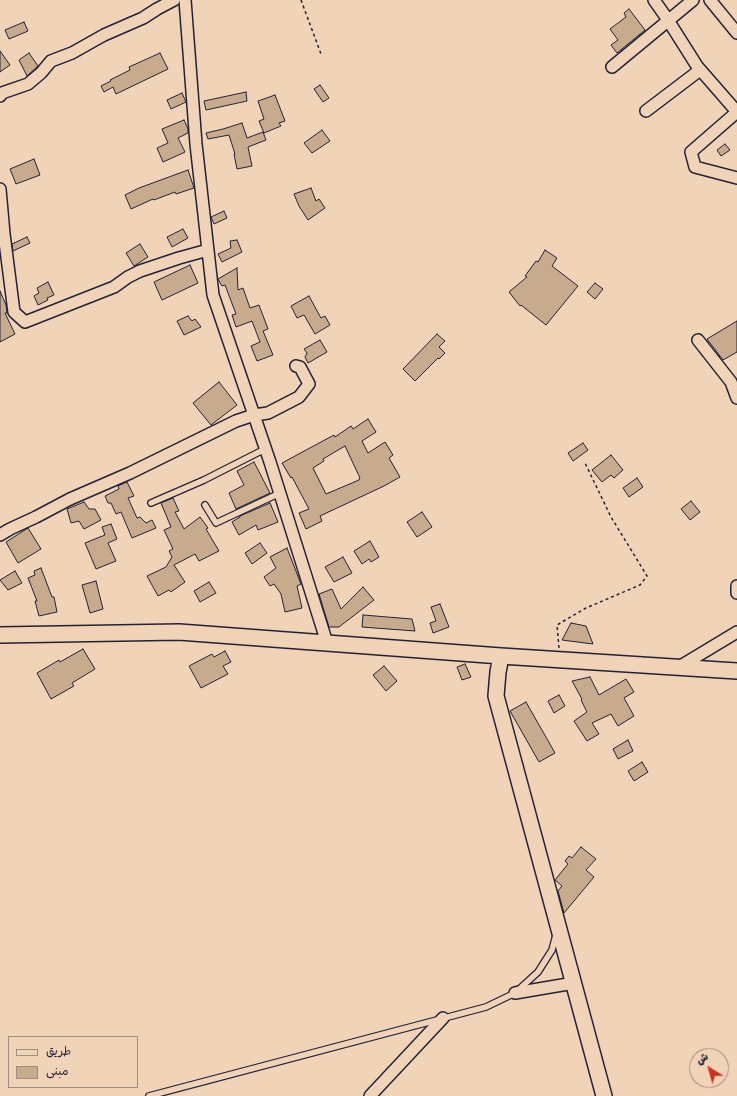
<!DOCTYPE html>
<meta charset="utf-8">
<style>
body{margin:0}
#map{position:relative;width:737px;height:1096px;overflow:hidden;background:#f1d3b7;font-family:"Comic Neue","Playpen Sans Arabic",sans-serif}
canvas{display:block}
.legend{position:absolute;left:8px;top:1036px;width:130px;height:52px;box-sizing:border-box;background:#f1d3b7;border:1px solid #9e8c85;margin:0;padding:5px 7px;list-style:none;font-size:12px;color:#22223b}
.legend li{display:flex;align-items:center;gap:8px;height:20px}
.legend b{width:20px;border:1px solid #9e8c85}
.north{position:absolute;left:689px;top:1048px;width:40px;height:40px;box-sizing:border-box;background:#f1d3b7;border:1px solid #9e8c85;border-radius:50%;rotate:323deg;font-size:11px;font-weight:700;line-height:16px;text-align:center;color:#22223b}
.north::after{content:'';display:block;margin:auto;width:14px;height:18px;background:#c8321e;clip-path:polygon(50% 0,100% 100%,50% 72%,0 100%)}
</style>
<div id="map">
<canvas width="737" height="1096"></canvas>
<ul class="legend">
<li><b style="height:5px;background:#f1d3b7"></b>طريق</li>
<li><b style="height:11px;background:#c8ab8d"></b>مبنى</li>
</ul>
<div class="north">ش</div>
</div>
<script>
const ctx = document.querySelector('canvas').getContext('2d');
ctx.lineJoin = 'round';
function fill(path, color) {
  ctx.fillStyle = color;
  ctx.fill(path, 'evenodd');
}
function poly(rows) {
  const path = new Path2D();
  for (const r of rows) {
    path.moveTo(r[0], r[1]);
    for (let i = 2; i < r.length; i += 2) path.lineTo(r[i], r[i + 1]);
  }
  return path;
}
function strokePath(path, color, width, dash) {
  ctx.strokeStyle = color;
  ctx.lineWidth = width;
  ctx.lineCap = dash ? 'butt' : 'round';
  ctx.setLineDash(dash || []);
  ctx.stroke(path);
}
const building = poly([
 [629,9,645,30,617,53,611,45,618,40,610,29,626,17,624,13,629,9],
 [24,22,28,31,9,39,5,30,24,22],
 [0,51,10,65,0,72,0,51],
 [29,53,38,66,27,76,19,60,29,53],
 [160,53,168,69,116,94,113,87,104,92,101,86,111,81,110,80,130,70,129,67,160,53],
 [320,85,329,98,323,102,314,89,320,85],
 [246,92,247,101,206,110,204,101,246,92],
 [182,93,186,102,171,109,167,100,182,93],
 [275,95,285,121,279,123,281,126,264,133,259,121,264,119,258,101,275,95],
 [184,120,188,129,188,133,178,138,185,152,163,162,157,148,168,143,162,129,184,120],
 [242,123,247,138,263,132,266,140,248,147,252,166,237,169,234,154,235,154,229,135,208,139,206,133,223,129,242,123],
 [322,130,330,141,312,153,304,143,322,130],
 [725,144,730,150,721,156,717,150,725,144],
 [34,159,40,175,16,184,10,169,34,159],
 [188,170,194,188,176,194,175,192,154,200,153,199,131,209,125,195,139,188,188,170],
 [311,188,316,201,319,199,325,208,308,220,299,206,294,194,311,188],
 [224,211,227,218,214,224,211,217,224,211],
 [183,229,188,238,172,247,167,237,183,229],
 [27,237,30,243,13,251,12,244,27,237],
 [237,240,242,252,222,262,218,254,231,248,230,241,237,240],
 [140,244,148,257,134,266,126,253,140,244],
 [545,250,557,258,552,266,578,286,546,325,521,305,520,306,509,292,527,277,525,276,536,261,538,262,545,250],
 [190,265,198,283,162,300,154,282,190,265],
 [237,268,238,290,243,288,250,308,259,305,268,329,263,331,273,355,257,361,251,346,260,342,252,321,236,327,232,315,236,314,225,285,222,286,218,279,237,268],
 [48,282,54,295,47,298,48,300,38,305,34,296,39,293,37,288,48,282],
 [595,283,603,289,595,299,587,292,595,283],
 [0,291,6,305,7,313,5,313,15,334,0,342,0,291],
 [309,296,321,318,325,316,330,325,315,334,304,315,297,318,291,306,309,296],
 [188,316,192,321,195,319,201,327,184,335,177,321,188,316],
 [737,321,737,352,723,360,707,339,737,321],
 [437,334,445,341,439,347,445,353,439,359,438,358,415,381,403,369,437,334],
 [320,340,327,352,308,363,305,357,307,353,304,349,320,340],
 [219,382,237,405,211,425,193,403,219,382],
 [368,419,376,432,362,441,368,453,385,442,393,455,389,458,400,477,384,486,320,516,322,521,306,529,299,513,309,509,292,477,291,478,282,463,334,435,335,437,351,426,353,429,368,419],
 [345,446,360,478,359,479,359,480,326,494,313,468,324,461,323,459,345,446],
 [583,443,588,450,573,461,568,453,583,443],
 [611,455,623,470,614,478,611,475,602,482,592,470,611,455],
 [254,462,270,493,236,509,229,493,244,485,237,471,254,462],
 [637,478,643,487,629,497,623,488,637,478],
 [127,482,134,496,128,498,137,518,140,517,146,523,152,520,156,528,132,538,121,512,116,514,111,503,108,503,105,496,119,489,118,486,127,482],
 [173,498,179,511,175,512,184,529,200,517,208,528,206,529,219,551,199,561,195,554,174,565,185,582,171,592,169,590,158,596,147,576,166,567,172,557,169,551,173,549,164,530,171,527,161,503,173,498],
 [691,501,700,512,690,520,681,509,691,501],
 [84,502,89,509,95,509,101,520,84,529,79,521,71,523,67,509,84,502],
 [270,503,278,522,258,530,256,525,239,535,232,522,240,517,240,516,270,503],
 [422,512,432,527,417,537,407,522,422,512],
 [111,524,117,539,108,543,116,561,96,569,85,543,105,535,102,527,111,524],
 [28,528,41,549,18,563,6,542,28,528],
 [370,541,379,557,371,562,369,559,362,564,354,551,370,541],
 [260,543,267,553,252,564,245,553,260,543],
 [287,548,301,584,297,586,302,608,285,612,281,594,274,584,270,586,264,577,276,568,270,557,287,548],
 [343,557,352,573,334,582,325,567,343,557],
 [41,568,52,597,54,597,57,612,39,616,35,601,37,601,28,578,35,575,34,571,41,568],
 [15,571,22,583,8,590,0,580,15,571],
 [96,581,103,609,90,613,82,585,96,581],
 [209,582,216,593,200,602,194,591,209,582],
 [363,587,374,600,339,627,329,627,319,594,332,589,341,609,363,587],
 [440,604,449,627,433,633,430,623,436,621,431,607,440,604],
 [363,615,412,619,415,631,362,627,363,615],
 [571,623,586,626,593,644,562,640,571,623],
 [83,649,95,669,72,683,74,686,51,699,37,673,59,660,60,662,83,649],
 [225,651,231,662,223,666,228,674,201,688,189,666,212,654,214,657,225,651],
 [465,664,471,677,462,680,457,667,465,664],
 [384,666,397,681,386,691,373,675,384,666],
 [590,677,599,695,626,679,634,692,624,698,634,716,618,726,611,714,592,723,599,734,587,741,574,721,587,712,581,700,582,699,572,681,590,677],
 [559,695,565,706,554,713,548,701,559,695],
 [526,702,555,753,539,762,510,711,526,702],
 [628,740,633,751,618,759,613,749,628,740],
 [642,762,648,772,634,781,628,771,642,762],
 [581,847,596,859,586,870,594,877,564,913,558,891,562,886,555,880,568,864,565,861,569,856,572,858,581,847]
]);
const path = poly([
 [301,0,321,54],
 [559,648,557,625,586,608,640,585,647,576,611,517,585,463]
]);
const lane = poly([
 [151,503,204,480,265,449],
 [205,505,216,523,280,493],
 [149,1096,486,1007,515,993,538,972,552,950,556,935]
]);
const street = poly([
 [185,0,196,144,213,295,270,462,327,643],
 [654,0,666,17,697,66,737,112],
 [710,0,737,33],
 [612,67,693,0],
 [0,96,2,93,28,84,41,73,51,61,72,53,104,35,143,18,157,9,174,0],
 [646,111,700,70],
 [737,112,691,152,695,167,737,178],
 [0,189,4,234,14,312,25,322,114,287,128,277,140,271,179,258,208,250],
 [698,340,731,382,737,398],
 [0,535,10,529,36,517,70,499,130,473,236,421,254,415,268,413,299,397,309,384,300,367,296,366],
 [737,586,737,593],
 [679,667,737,632],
 [515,993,574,983],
 [370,1096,443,1018]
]);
const secondary = poly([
 [0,635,179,632,501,656,737,671],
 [501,656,498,672,496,696,604,1096]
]);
fill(building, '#c8ab8d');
strokePath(building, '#22223b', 1);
strokePath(lane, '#22223b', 8);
strokePath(street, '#22223b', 14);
strokePath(secondary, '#22223b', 18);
strokePath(path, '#22223b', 1.5, [3, 3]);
strokePath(lane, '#f1d3b7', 5.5);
strokePath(street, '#f1d3b7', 11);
strokePath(secondary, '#f1d3b7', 15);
</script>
